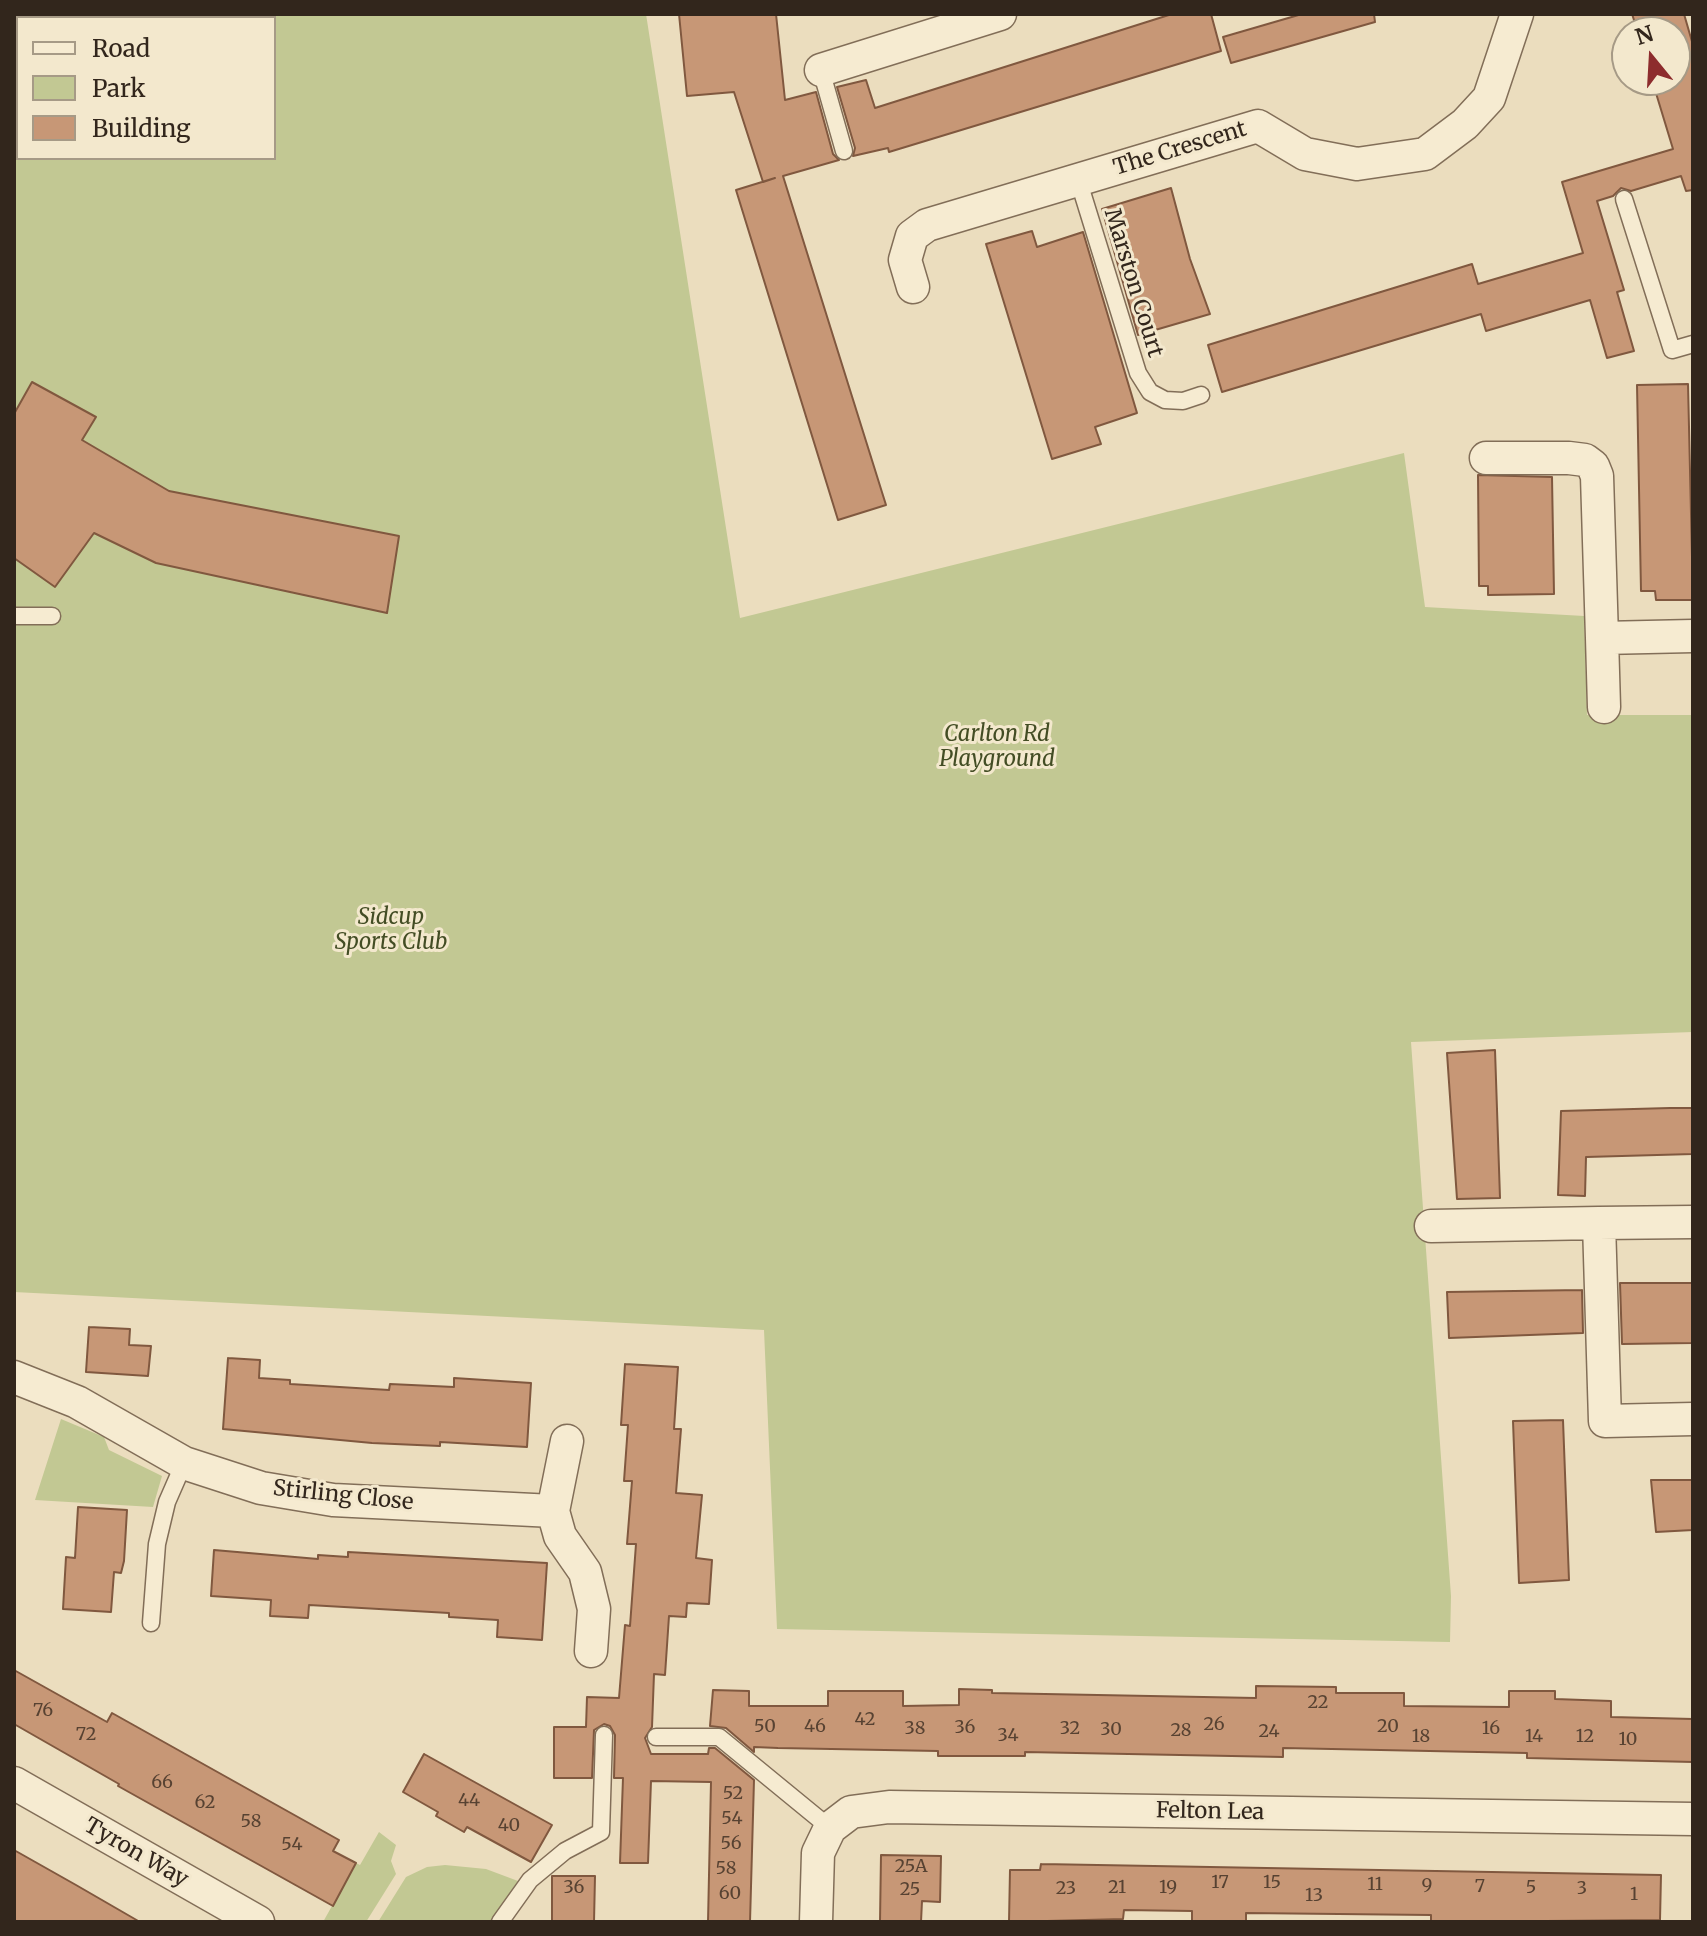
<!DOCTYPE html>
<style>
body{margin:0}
#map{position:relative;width:1707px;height:1936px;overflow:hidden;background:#ebddbe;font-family:Merriweather,serif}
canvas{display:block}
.frame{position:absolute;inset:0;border:16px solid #32261c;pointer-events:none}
.legend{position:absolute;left:16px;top:16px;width:260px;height:144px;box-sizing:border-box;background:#f3e8cd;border:2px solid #a69a86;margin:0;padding:10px 14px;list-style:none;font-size:24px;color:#32261c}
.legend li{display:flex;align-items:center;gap:16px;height:40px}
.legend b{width:40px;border:2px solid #a69a86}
.north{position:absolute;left:1611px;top:16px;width:80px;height:80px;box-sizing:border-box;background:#f3e8cd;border:2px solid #a69a86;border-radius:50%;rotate:342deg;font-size:22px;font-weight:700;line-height:32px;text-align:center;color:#32261c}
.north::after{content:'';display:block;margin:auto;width:28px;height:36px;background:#8d2c2d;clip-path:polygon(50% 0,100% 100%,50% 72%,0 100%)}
</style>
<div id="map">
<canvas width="1707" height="1936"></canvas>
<div class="frame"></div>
<ul class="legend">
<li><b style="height:10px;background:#f6ebd1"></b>Road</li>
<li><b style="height:22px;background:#c2c893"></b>Park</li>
<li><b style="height:22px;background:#c79776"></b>Building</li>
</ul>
<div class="north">N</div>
</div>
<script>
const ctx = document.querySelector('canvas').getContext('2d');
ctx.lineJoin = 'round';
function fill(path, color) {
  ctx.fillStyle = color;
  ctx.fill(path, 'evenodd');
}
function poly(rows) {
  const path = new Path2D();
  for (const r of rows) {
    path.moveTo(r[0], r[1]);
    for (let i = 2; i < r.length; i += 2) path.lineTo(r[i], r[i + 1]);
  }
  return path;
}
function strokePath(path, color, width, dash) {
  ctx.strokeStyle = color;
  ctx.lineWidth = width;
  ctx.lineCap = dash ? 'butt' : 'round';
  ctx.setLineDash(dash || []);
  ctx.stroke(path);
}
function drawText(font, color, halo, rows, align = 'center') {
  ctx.font = font + ' Merriweather,serif';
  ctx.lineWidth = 6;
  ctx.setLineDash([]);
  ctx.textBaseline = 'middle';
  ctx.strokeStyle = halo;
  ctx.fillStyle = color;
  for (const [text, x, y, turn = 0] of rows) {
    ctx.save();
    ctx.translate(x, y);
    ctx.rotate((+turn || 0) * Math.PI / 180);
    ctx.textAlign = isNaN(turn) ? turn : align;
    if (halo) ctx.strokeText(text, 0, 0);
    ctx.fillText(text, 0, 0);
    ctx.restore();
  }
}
const green = poly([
 [14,14,646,14,740,618,1404,453,1425,607,1584,616,1587,715,1693,715,1693,1032,1411,1042,1451,1596,1450,1642,777,1629,764,1330,14,1292],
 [18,18,274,18,274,158,18,158],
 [61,1419,104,1437,109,1450,162,1476,153,1507,35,1500],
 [379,1832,396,1845,391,1861,396,1874,366,1922,323,1922,356,1863,360,1865],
 [445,1865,486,1869,518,1881,491,1922,378,1922,406,1877,427,1867]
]);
const building = poly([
 [679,14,776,14,785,100,816,92,833,154,839,160,783,176,886,505,838,520,736,190,775,178,763,182,734,92,687,96,679,14],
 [1172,14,1211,14,1221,51,889,152,888,148,853,156,855,148,837,87,866,80,875,108,1172,14],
 [1302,14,1374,14,1375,22,1231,63,1223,37,1302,14],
 [1632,14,1684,14,1693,45,1693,190,1686,191,1681,176,1631,191,1621,188,1613,196,1597,201,1624,290,1617,292,1634,351,1607,358,1590,300,1486,331,1481,314,1222,392,1208,345,1472,264,1478,284,1583,253,1562,182,1673,149,1652,80,1675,80,1675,32,1638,32,1632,14],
 [1171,188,1190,259,1210,314,1138,335,1102,209,1171,188],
 [1032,231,1037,247,1083,232,1137,413,1095,427,1101,444,1052,459,986,244,1032,231],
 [32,382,96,417,82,440,169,491,399,536,387,613,156,563,94,533,55,587,14,558,14,414,32,382],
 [1688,384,1693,600,1656,600,1655,591,1641,591,1637,385,1688,384],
 [1478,475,1552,477,1554,594,1488,595,1488,586,1479,586,1478,475],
 [1495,1050,1500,1198,1457,1199,1447,1053,1495,1050],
 [1670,1108,1693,1108,1693,1154,1586,1157,1585,1196,1558,1195,1561,1111,1670,1108],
 [1620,1283,1693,1283,1693,1343,1622,1344,1620,1283],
 [1582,1290,1583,1333,1449,1338,1447,1292,1582,1290],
 [89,1327,130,1329,129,1345,151,1346,148,1376,86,1372,89,1327],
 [228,1358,260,1360,259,1378,290,1380,290,1384,389,1390,390,1384,454,1387,454,1378,531,1383,527,1447,440,1442,440,1446,372,1443,223,1429,228,1358],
 [625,1364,678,1367,674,1429,681,1429,676,1493,702,1495,696,1558,712,1560,709,1604,687,1603,686,1617,669,1616,665,1675,654,1674,652,1727,645,1738,651,1754,708,1754,709,1748,715,1748,754,1780,750,1922,708,1922,711,1782,651,1781,648,1863,620,1863,623,1778,614,1778,615,1735,610,1726,604,1724,594,1730,592,1778,554,1778,554,1727,586,1727,587,1697,619,1698,625,1625,630,1626,636,1544,627,1544,632,1481,624,1481,628,1425,621,1425,625,1364],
 [1563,1420,1569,1580,1519,1583,1513,1421,1563,1420],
 [1651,1480,1693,1480,1693,1530,1656,1532,1651,1480],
 [78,1507,127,1510,124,1561,121,1573,114,1572,111,1612,63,1609,66,1557,75,1558,78,1507],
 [214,1550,318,1559,318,1555,348,1557,348,1552,547,1563,542,1640,497,1637,498,1620,449,1617,449,1613,309,1605,308,1618,270,1616,271,1600,211,1596,214,1550],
 [14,1670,107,1722,112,1713,339,1840,333,1851,356,1863,333,1906,118,1786,119,1784,14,1724,14,1670],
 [1256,1686,1336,1687,1336,1693,1404,1693,1404,1706,1509,1707,1509,1691,1555,1691,1555,1699,1611,1701,1611,1717,1693,1719,1693,1762,1527,1758,1527,1753,1283,1748,1283,1757,1025,1752,1025,1756,938,1756,938,1751,778,1748,754,1747,754,1752,726,1728,710,1726,713,1690,749,1691,749,1706,828,1706,828,1691,903,1691,903,1706,959,1705,959,1689,992,1690,992,1693,1256,1698,1256,1686],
 [424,1754,552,1825,531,1862,467,1827,464,1832,436,1816,438,1812,403,1792,424,1754],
 [14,1850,76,1885,140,1922,14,1922,14,1850],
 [881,1855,941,1856,940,1902,922,1901,921,1922,880,1922,881,1855],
 [1041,1864,1661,1875,1660,1920,1431,1922,1431,1915,1246,1913,1246,1922,1192,1922,1192,1911,1124,1910,1123,1919,1009,1922,1010,1870,1040,1870,1041,1864],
 [552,1876,595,1876,594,1922,552,1922,552,1876]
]);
const service = poly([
 [821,70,844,151],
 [1078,179,1138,373,1150,392,1165,400,1183,401,1201,395],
 [1624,199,1672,350,1693,344],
 [14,616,52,616],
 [151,1623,157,1544,167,1502,184,1463],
 [656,1737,719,1737,830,1828],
 [500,1922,530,1880,565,1851,601,1832,604,1735]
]);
const minor = poly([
 [821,70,1000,14],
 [913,287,905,260,912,236,927,225,1258,126,1305,154,1357,164,1425,154,1465,124,1489,98,1517,14],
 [1486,458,1569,458,1585,460,1593,466,1597,476,1602,638],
 [1604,707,1602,638,1693,636],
 [1599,1223,1693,1222],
 [1431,1226,1599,1223,1605,1421,1693,1419],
 [14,1377,77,1402,184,1463,261,1488,333,1500,553,1511,560,1536,585,1572,594,1609,591,1651],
 [553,1511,567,1441],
 [14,1783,258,1922],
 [816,1922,818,1853,830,1828,851,1812,889,1807,1693,1819]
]);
const numberNames = [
 ["22",1318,1703],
 ["76",43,1711],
 ["42",865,1720],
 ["26",1214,1725],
 ["50",765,1727],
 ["46",815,1727],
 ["20",1388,1727],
 ["36",965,1728],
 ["38",915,1729],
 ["32",1070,1729],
 ["16",1491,1729],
 ["30",1111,1730],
 ["28",1181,1731],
 ["24",1269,1732],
 ["72",86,1735],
 ["34",1008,1736],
 ["18",1421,1737],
 ["14",1534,1737],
 ["12",1585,1737],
 ["10",1628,1740],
 ["66",162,1783],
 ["52",733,1794],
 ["44",469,1801],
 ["62",205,1803],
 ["54",732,1819],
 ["58",251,1822],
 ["40",509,1826],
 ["56",731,1844],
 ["54",292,1845],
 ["25A",911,1867],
 ["58",726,1869],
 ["17",1220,1883],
 ["15",1272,1883],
 ["11",1375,1885],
 ["9",1427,1886],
 ["7",1480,1887],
 ["36",574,1888],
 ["21",1117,1888],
 ["19",1168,1888],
 ["5",1531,1888],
 ["23",1066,1889],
 ["3",1582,1889],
 ["25",910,1890],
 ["60",730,1894],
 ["1",1634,1895],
 ["13",1314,1896]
];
const streetNames = [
 ["The Crescent",1180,149,-17],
 ["Marston Court",1133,283,73],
 ["Stirling Close",343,1496,6],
 ["Felton Lea",1210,1812,1],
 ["Tyron Way",136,1853,30]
];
const parkNames = [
 ["Carlton Rd",997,735],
 ["Playground",997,760],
 ["Sidcup",391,918],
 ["Sports Club",391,943]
];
fill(green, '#c2c893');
fill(building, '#c79776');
strokePath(building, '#80583f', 2);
strokePath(service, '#826e58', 19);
strokePath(minor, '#826e58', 35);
strokePath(service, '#f6ebd1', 16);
strokePath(minor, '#f6ebd1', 32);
drawText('18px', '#574232', null, numberNames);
drawText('22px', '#32261c', '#f3e8cd', streetNames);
drawText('italic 22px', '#434d24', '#f3e8cd', parkNames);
</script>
